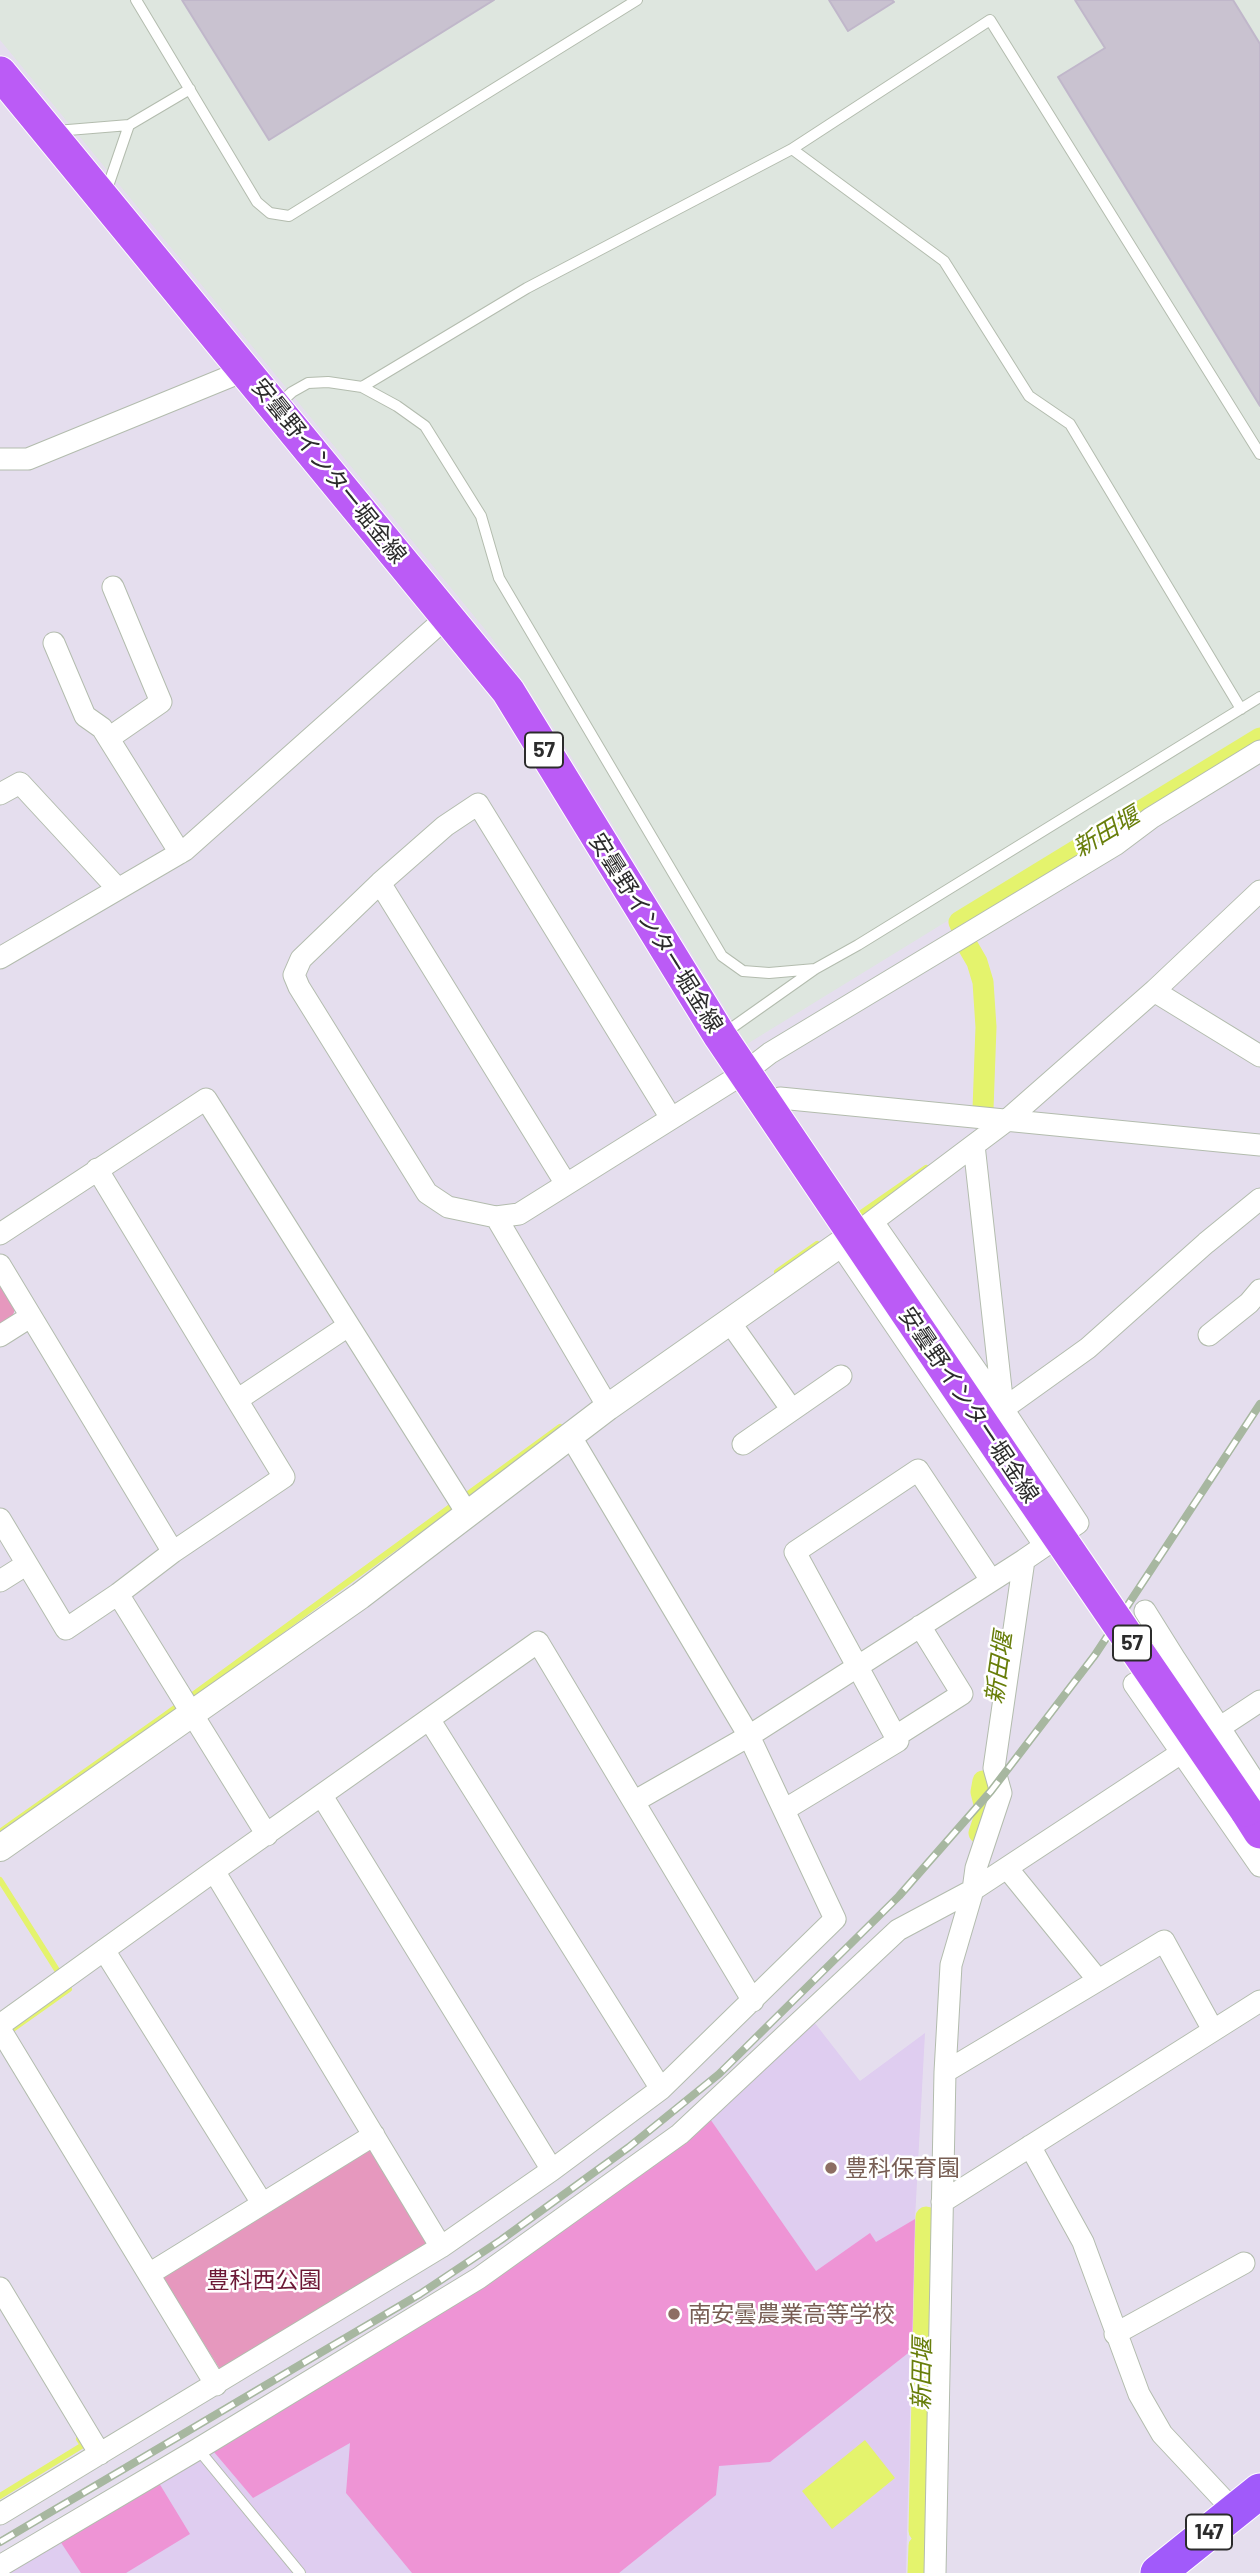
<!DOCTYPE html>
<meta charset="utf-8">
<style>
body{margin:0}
canvas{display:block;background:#e5deee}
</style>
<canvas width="1260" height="2573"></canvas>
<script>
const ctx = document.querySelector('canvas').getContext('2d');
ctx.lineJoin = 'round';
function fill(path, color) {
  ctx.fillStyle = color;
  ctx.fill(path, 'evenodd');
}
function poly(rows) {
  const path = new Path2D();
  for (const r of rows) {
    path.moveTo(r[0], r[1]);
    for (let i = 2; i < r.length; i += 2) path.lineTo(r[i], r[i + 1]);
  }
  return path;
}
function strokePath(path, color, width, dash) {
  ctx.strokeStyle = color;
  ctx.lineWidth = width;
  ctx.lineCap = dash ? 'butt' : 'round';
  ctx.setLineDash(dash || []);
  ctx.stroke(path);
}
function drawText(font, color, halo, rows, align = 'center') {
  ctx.font = font + ' Barlow,"Noto Sans JP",sans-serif';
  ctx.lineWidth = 5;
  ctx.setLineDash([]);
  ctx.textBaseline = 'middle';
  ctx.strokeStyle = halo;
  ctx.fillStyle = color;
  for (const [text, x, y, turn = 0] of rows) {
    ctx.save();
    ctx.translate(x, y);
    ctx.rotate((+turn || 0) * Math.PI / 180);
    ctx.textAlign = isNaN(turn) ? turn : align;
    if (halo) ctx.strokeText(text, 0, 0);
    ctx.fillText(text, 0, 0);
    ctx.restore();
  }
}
const industrial = poly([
 [0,0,1260,0,1260,729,747,1044,553,727,523,681,488,633,0,40]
]);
const education = poly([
 [814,2022,860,2081,925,2033,915,2219,906,2573,10,2573,54,2544,318,2389,490,2279]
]);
const green = poly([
 [0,1284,15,1309,11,1321,0,1328],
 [372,2149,429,2242,221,2371,163,2278]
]);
const pitch = poly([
 [708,2116,816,2271,870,2233,876,2242,915,2219,912,2350,770,2462,719,2466,716,2495,619,2573,412,2573,346,2493,350,2443,253,2498,214,2452,490,2279],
 [159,2483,190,2534,126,2573,81,2573,60,2541]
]);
const water = poly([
 [865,2440,895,2478,832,2529,802,2491]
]);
const stream = poly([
 [854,1218,926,1168],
 [777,1272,817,1244],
 [0,1832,164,1716,560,1427],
 [0,1880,69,1989,7,2033],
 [0,2496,83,2445,79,2439]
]);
const canal = poly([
 [962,929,959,922,1260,738],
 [966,943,977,962,983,982,986,1027,983,1109],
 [979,1833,986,1812,981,1792,983,1781],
 [919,2531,926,2217],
 [918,2573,919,2546]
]);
const building = poly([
 [182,0,494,0,269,140,182,0],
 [829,0,892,0,894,2,848,31,829,0],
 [1075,0,1233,0,1260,44,1260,406,1058,77,1105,48,1075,0]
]);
const service = poly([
 [136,0,257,202,270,213,289,216,637,0],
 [56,131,129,125,190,89],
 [792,149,944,261,1029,396,1070,424,1241,709],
 [106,192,129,125],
 [362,387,527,288,792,149,990,20,1260,454],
 [278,405,292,392,308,383,328,382,362,387,397,406,425,426,481,516,499,578,722,956,743,971,769,973,815,969],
 [723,1034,815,969,858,945,1260,697],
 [198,2449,300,2573]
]);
const minor = poly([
 [0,459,28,459,246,370],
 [54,643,85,716,102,728,180,853],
 [109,738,161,702,113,587],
 [0,794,20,783,118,889],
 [380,883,566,1184],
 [0,958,185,850,448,616],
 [1154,991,1260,1056],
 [765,1105,780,1098,1260,1145],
 [97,1169,237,1400],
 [496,1217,448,1207,427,1193,299,987,294,975,301,959,380,883,445,826,478,804,671,1118],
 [861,1230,974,1145],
 [0,1234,206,1099,467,1513],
 [840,1244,1045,1546],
 [0,1265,173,1552],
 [729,1321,792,1410],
 [1209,1335,1249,1303,1260,1290],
 [0,1336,30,1317],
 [608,1407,496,1217,519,1214,744,1073,770,1053,1115,845,1151,818,1260,751],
 [1003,1407,974,1145,1006,1121,1154,991,1260,891],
 [1003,1409,1088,1348,1206,1243,1260,1199],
 [743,1444,841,1376],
 [0,1519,66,1629,118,1594,173,1552,284,1477,237,1400,348,1326],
 [0,1581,27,1564],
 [118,1594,267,1835],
 [1145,1611,1175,1659],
 [429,1719,661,2089],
 [896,1736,962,1694,920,1626],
 [1260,1790,1175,1659,1134,1684,1260,1866],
 [322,1796,552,2170],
 [635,1801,749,1736,1024,1560,1078,1523,1003,1409,873,1222],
 [784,1810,898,1741,795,1552,918,1470,991,1580],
 [1007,1868,1098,1980],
 [214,1871,441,2247],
 [104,1950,262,2203],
 [0,2025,214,1871,538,1642,753,2001],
 [0,2029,216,2385],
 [945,2072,1164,1941,1213,2030],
 [1030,2146,1083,2242,1139,2394,1162,2434,1235,2512],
 [942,2202,1260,2001],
 [149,2274,374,2135],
 [0,2288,100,2454],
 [1115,2334,1244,2263],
 [0,2514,441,2247,552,2170,661,2089,835,1919,749,1736,571,1437],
 [0,2566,198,2449,479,2278,680,2134,898,1930,973,1890,1260,1701],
 [935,2573,945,2072,951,1965,973,1890,976,1868,1001,1793,994,1768,1024,1560]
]);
const tertiary = poly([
 [0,1848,360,1596,608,1407,853,1235]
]);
const primary = poly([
 [0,73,508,691,720,1036,1018,1477],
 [1246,1810,1260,1832]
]);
const trunk = poly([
 [1158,2573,1260,2491]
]);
const rail = poly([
 [0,2542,420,2294,501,2240,629,2147,719,2074,899,1896,991,1791,1095,1655,1260,1404]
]);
const primaryBridge = poly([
 [1018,1477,1246,1810]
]);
const markers = [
 [831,2168,7,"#8d6e63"],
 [674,2314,7,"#8d6e63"]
];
const shields = [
 [544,750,38],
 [1132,1643,38],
 [1209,2532,46]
];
const shieldNames = [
 ["57",544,750],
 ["57",1132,1643],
 ["147",1209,2532]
];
const streetNames = [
 ["安曇野インター堀金線",329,471,51],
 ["安曇野インター堀金線",656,933,58],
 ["安曇野インター堀金線",969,1405,56]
];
const educationNames = [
 ["豊科保育園",845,2168],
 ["南安曇農業高等学校",688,2314]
];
const parkNames = [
 ["豊科西公園",264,2280]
];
const waterNames = [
 ["新田堰",1106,832,-31],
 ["新田堰",999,1668,-82],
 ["新田堰",922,2374,-89]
];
fill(industrial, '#dee6df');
fill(education, '#dfcdf0');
fill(green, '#e698be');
fill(pitch, '#ee94d5');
fill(water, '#e4f36d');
strokePath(stream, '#e4f36d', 6);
strokePath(canal, '#e4f36d', 21);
fill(building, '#c9c2d0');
strokePath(building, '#c0b7ca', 2);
strokePath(service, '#b3bcae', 12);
strokePath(minor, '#b3bcae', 23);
strokePath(tertiary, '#b3bcae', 28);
strokePath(primary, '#fff', 35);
strokePath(trunk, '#fff', 37);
strokePath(service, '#fff', 10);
strokePath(minor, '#fff', 21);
strokePath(tertiary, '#fff', 26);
strokePath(primary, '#bb5bf6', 33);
strokePath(trunk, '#a15afa', 35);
strokePath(rail, '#a7b7a0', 8);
strokePath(rail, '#fff', 5, [16]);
strokePath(primaryBridge, '#fff', 35, []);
strokePath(primaryBridge, '#bb5bf6', 33);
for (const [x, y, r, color] of markers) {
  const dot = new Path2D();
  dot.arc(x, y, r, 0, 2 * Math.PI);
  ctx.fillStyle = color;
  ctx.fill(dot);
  strokePath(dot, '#fff', 2.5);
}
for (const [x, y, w] of shields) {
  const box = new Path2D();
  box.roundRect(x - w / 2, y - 17.5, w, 35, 5);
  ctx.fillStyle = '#fff';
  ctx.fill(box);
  strokePath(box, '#2c2c2c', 2);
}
drawText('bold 21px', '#2c2c2c', null, shieldNames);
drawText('23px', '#2c2c2c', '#fff', streetNames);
drawText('23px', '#785e54', '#fff', educationNames, 'left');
drawText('23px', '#6d1836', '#fff', parkNames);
drawText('italic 24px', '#687e0a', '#fff', waterNames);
</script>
